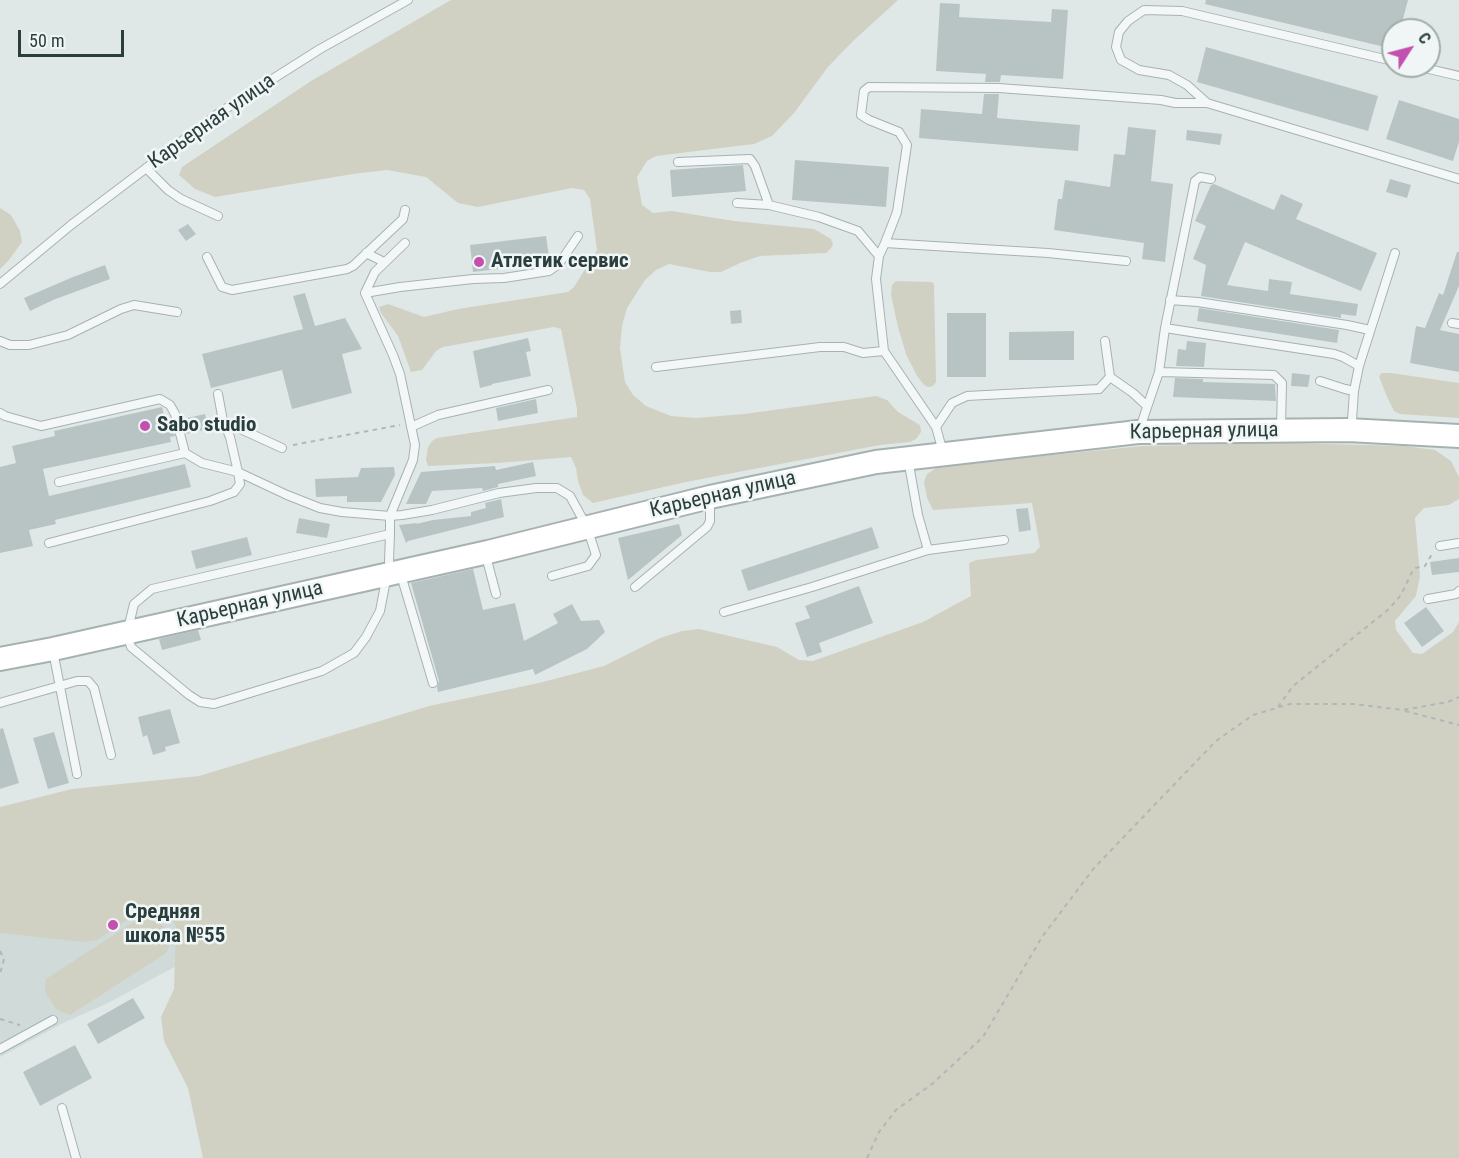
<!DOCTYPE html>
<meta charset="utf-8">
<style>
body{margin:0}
#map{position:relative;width:1459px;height:1158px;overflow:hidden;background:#e0e8e7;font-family:"Roboto Condensed",sans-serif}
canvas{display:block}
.north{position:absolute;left:1381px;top:18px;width:60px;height:60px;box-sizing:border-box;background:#f0f6f5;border:2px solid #a1acab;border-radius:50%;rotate:54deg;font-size:16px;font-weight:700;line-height:24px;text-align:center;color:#2a3e3d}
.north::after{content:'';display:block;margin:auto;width:21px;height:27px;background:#c34faf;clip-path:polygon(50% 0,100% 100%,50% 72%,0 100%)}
.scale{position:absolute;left:18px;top:30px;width:106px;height:27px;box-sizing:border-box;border:3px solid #2a3e3d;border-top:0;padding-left:8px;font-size:18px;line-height:21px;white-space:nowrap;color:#2a3e3d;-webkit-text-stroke:4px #f0f6f5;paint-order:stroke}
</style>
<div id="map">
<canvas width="1459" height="1158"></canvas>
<div class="north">С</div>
<div class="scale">50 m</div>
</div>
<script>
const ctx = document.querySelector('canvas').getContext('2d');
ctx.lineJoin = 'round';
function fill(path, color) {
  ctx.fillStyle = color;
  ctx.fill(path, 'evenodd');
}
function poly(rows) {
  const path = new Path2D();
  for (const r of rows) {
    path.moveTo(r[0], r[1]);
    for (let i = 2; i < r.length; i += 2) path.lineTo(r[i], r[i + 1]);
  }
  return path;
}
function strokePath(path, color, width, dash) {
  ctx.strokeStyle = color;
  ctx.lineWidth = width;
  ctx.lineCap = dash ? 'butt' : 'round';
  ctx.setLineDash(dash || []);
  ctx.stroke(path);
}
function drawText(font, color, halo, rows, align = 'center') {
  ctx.font = font + ' "Roboto Condensed",sans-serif';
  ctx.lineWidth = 5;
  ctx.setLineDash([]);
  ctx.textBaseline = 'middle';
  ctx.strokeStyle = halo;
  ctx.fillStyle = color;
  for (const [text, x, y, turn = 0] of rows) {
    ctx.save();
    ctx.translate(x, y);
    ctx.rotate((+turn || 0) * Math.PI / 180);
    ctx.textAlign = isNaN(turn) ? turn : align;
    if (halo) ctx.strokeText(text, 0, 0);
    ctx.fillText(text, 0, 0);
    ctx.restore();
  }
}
const built = poly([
 [279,779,215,945,106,1004,65,1022,0,1057,0,905]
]);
const green = poly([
 [451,0,898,0,851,43,828,67,794,113,772,136,754,144,656,156,647,161,637,177,642,205,653,213,672,211,734,221,814,229,831,239,833,244,831,248,826,253,760,256,740,263,721,272,710,272,669,264,656,270,645,280,627,308,622,326,620,348,625,382,633,395,646,406,671,416,696,418,744,414,876,396,887,400,898,412,920,425,921,432,916,439,910,442,880,445,686,482,593,503,583,495,578,481,576,468,571,457,498,463,428,466,426,460,428,447,432,441,437,438,577,417,577,409,561,329,554,327,443,347,436,351,422,370,411,372,398,336,381,313,379,307,388,304,424,317,458,309,568,292,574,287,597,250,590,199,584,190,572,188,478,207,458,203,426,177,387,170,353,174,215,197,195,189,179,175,182,167,311,81],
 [0,208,11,215,20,231,22,242,9,260,0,269],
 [896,281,932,282,934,284,936,382,933,386,928,387,924,385,917,376,906,354,898,327,891,295,892,285],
 [1382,373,1391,373,1459,383,1459,418,1400,414,1394,411,1387,397,1379,376],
 [1286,443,1405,446,1435,450,1451,461,1459,477,1459,499,1449,505,1424,508,1415,518,1420,576,1416,596,1395,621,1396,630,1413,653,1422,654,1453,632,1459,622,1459,1158,203,1158,188,1088,164,1041,161,1017,174,989,176,925,168,916,154,910,142,910,97,940,84,942,0,933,0,807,72,789,199,776,429,706,539,683,604,666,660,638,682,631,699,629,777,647,799,660,813,661,923,622,971,596,969,563,976,560,1034,553,1040,547,1032,503,933,510,927,498,924,482,927,474,939,466,1143,446],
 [143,916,151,917,158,921,164,927,168,935,170,941,169,947,166,953,70,1015,56,1009,46,994,45,985,46,979]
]);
const building = poly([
 [1206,0,1408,0,1400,30,1393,30,1393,49,1205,4],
 [940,3,960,4,959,17,1051,22,1052,9,1068,10,1063,79,1001,75,1000,82,985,82,986,74,936,71],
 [1206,47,1378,96,1368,131,1197,82],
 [984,94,999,94,997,118,1080,125,1078,151,919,138,921,109,982,114],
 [1399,100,1459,119,1459,142,1453,161,1386,139],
 [1128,127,1156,130,1151,181,1173,184,1165,262,1142,259,1144,243,1054,230,1058,199,1062,199,1065,180,1110,187,1114,154,1125,155],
 [1187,130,1222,134,1220,145,1186,140],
 [795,160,889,167,886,207,792,200],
 [743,165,746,191,672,197,670,170],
 [1390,179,1411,185,1407,198,1386,192],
 [1214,184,1274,210,1281,194,1303,204,1296,219,1377,253,1361,291,1245,242,1227,285,1268,291,1269,279,1292,282,1290,294,1358,304,1356,316,1341,314,1341,318,1201,296,1206,265,1193,259,1206,226,1195,221,1211,185],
 [188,224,196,234,186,241,178,230],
 [546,236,550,263,473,272,470,245],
 [1457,252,1459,252,1459,286,1440,330,1459,334,1459,372,1410,363,1416,326,1425,328,1439,293,1443,295],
 [105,265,110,279,53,300,30,311,24,298,73,277],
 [305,293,315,326,345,318,362,349,342,354,352,393,292,409,282,370,211,388,202,354,303,329,293,296],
 [1199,308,1339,330,1337,343,1197,321],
 [741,310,742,323,731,324,730,311],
 [947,313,986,313,986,377,947,377],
 [1074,331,1074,360,1009,360,1009,332],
 [528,338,531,351,526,352,531,376,492,384,492,385,480,388,473,351],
 [1187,341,1206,343,1204,367,1176,366,1178,349,1186,350],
 [1292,373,1310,375,1308,387,1291,386],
 [1175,378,1203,379,1203,382,1275,384,1276,401,1173,397],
 [536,399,538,413,498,421,496,408],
 [162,407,166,423,171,422,175,436,170,437,171,442,43,469,49,496,185,464,191,487,55,520,56,524,29,530,33,546,0,553,0,467,16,463,12,446,55,436,54,431],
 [205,414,208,429,186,434,183,419],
 [533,462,536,476,498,484,498,487,483,491,482,488,432,491,426,504,406,504,421,472,495,466,496,470],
 [394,467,395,475,381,502,347,502,347,496,316,497,315,479,358,477,361,468],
 [501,499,504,517,408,541,406,543,399,525,417,523,416,524,433,520,471,516,471,512,486,508,485,503],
 [1028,508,1031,530,1019,532,1016,509],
 [299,518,330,524,327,538,296,533],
 [679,524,682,535,628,580,618,538],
 [872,527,879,548,748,591,741,570],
 [247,537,252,555,196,569,191,551],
 [1459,558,1459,572,1432,575,1430,562],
 [473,569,483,610,515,603,524,641,558,623,553,614,572,604,581,621,599,620,605,632,587,649,535,675,533,669,438,692,437,687,439,681,411,583],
 [859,586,873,623,819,643,822,652,807,657,795,623,810,618,805,606],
 [1426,607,1444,631,1422,647,1404,623],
 [198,630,201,640,162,650,159,639],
 [170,709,180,743,165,747,166,751,153,755,147,735,143,737,138,717],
 [3,728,19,783,0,789,0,729],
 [54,732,69,783,48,789,33,738],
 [133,998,145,1018,98,1044,87,1024],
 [75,1045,92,1078,40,1106,23,1072]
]);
const path = poly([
 [293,445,400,425],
 [1278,707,1293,686,1389,609,1401,595,1412,572,1415,568,1425,566,1432,554],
 [1405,711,1459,725],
 [0,951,4,959,0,974],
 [0,1019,20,1025],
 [867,1158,879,1132,896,1110,932,1084,983,1037,1042,937,1094,868,1216,741,1253,715,1290,704,1354,704,1403,710,1448,702,1459,697]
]);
const lane = poly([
 [1416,66,1459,76],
 [1207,103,1187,85,1169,75,1139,70,1121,60,1116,47,1119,32,1128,21,1144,10,1182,11,1393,61],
 [678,162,750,159,755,166,769,205],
 [146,168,168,190,181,199,218,216],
 [737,203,769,205,819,217,858,231,879,256,876,279,884,351,936,427,943,452],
 [885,243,897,212,907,145,899,132,869,120,861,115,864,91,869,87,999,88,1161,100,1175,103,1207,103,1459,179],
 [366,253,384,262],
 [879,256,885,243,1048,253,1126,261],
 [207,257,222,287,232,290,347,269,353,266,403,219,405,210],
 [0,284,71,225,219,113,320,49,408,0],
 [365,293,400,287,473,279,504,278,549,271,559,264,578,236],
 [1170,300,1198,302,1347,325,1370,330],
 [1452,323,1459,324],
 [1165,328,1334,354,1343,357,1359,366],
 [0,341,10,345,29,345,68,335,121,309,134,305,177,312],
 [656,367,820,347,844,347,863,353,884,351],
 [1159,372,1274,375,1282,383,1281,429],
 [1110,377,1133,393,1147,406],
 [1320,381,1345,389,1354,391],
 [218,394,223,421,230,437,238,472,287,495,320,508,342,512,390,516,402,515,432,510,499,493,536,488,557,488,570,496,587,527,596,555,588,566,552,576],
 [0,413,5,416,41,426,160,399,170,405,175,414,185,453],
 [223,421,282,448],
 [411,427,438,415,548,390],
 [936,427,952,403,967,396,1099,389,1110,377,1105,341],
 [1140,428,1159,372,1165,328,1195,181,1200,177,1211,179],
 [1349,429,1352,420,1354,391,1359,366,1395,253],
 [908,459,918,515,928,550,1004,540],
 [390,534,152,589,134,604,127,633,131,647,189,695,200,702,214,704,322,671,354,653,366,637,380,611,385,585,391,573,389,561,390,534,390,516,413,460,415,445,400,374,393,355,365,293,375,272,405,243],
 [49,543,210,501,234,492,240,484,238,472,202,463,185,453,59,482],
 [1440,546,1459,543],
 [488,553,487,560,496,594],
 [401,575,433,683],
 [635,587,707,527,710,521,710,499],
 [1428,599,1456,594,1459,591],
 [724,612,812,587,928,550],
 [53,651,77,774],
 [0,703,77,681,88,681,94,688,111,755],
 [0,1049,53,1020],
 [62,1108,76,1158]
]);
const secondary = poly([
 [0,659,53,649,488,552,710,497,876,462,1138,432,1348,430,1459,436]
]);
const markers = [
 [479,262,6,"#c34faf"],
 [145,426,6,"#c34faf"],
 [113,925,6,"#c34faf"]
];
const streetNames = [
 ["Карьерная улица",212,122,-35],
 ["Карьерная улица",1204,432,-1],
 ["Карьерная улица",723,495,-13],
 ["Карьерная улица",250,605,-13]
];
const poiNames = [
 ["Атлетик сервис",491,262],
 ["Sabo studio",157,426],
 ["Средняя",125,913],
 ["школа №55",125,937]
];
fill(built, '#cfdad9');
fill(green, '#d0d1c2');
fill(building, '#b8c4c4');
strokePath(lane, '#a6b2b1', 10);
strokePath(secondary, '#a6b2b1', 26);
strokePath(path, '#afb8b8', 2, [4.5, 4.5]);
strokePath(lane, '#f3f7f7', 8);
strokePath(secondary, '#fff', 22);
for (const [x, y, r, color] of markers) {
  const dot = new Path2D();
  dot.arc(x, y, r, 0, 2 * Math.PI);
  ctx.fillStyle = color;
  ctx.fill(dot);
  strokePath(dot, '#f0f6f5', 2);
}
drawText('21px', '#2a3e3d', '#f0f6f5', streetNames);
drawText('bold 21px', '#2a3e3d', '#f0f6f5', poiNames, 'left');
</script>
